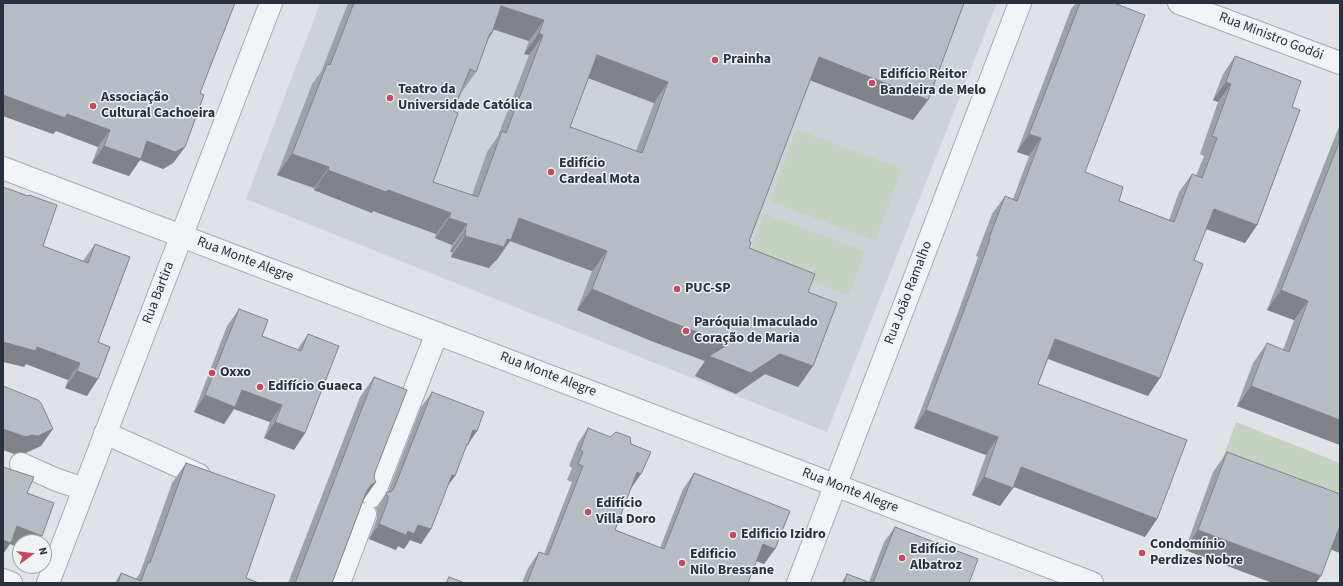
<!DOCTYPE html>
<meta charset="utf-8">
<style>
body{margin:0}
#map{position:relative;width:1343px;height:586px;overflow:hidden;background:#dfe3e8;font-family:"Source Sans 3",sans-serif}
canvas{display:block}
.frame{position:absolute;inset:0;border:4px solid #29313e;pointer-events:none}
.north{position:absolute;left:12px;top:534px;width:40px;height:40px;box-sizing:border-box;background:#eff2f5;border:1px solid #a0a5ac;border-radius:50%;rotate:75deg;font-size:11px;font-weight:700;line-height:16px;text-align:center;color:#29313e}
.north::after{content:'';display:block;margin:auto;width:14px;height:18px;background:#c74a61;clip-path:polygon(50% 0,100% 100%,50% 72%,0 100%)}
</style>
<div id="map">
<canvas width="1343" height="586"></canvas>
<div class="frame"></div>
<div class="north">N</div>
</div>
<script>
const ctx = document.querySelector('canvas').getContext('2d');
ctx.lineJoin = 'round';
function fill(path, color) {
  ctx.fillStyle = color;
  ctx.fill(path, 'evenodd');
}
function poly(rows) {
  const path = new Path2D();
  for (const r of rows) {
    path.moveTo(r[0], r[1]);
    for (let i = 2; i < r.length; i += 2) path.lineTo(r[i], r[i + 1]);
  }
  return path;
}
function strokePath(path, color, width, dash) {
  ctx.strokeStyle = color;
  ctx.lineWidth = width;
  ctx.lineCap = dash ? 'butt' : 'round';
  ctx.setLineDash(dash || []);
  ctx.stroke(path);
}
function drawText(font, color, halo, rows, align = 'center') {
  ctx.font = font + ' "Source Sans 3",sans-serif';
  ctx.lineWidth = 3;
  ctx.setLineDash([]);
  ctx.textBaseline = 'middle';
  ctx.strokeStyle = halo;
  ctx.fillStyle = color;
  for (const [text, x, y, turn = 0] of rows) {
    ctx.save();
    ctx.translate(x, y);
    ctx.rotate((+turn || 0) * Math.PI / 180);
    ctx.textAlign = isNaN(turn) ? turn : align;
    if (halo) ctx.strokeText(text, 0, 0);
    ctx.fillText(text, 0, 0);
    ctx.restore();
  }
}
const built = poly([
 [320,3,997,3,827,432,246,199]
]);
const green = poly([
 [796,129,902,169,875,241,770,201],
 [764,214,865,251,849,295,747,259],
 [1236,422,1340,463,1340,488,1333,506,1221,463]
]);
const minor = poly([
 [1179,3,1340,63],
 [3,168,1092,583],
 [105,433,199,475],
 [21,464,57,480,84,489],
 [373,496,437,333],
 [3,580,11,583],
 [48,583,271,3],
 [339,583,365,514],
 [798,583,1020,3]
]);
const wall = poly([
 [348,3,964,3,928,100,913,120,810,80,749,241,749,248,808,292,813,366,798,387,765,374,736,394,695,376,705,361,654,342,577,310,592,271,510,241,496,261,495,261,489,268,451,257,452,252,450,252,452,245,435,238,436,234,373,211,372,213,314,190,314,188,277,175,312,84,321,72],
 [494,29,529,41,524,54,529,55,498,136,487,152,472,195,433,182,453,111,461,93,476,72,488,40],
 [588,78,654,103,636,151,570,127],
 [1076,3,1114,3,1085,172,1119,201,1169,220,1179,192,1192,174,1196,176,1204,156,1200,154,1218,102,1213,100,1223,74,1235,56,1292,107,1257,225,1245,243,1206,229,1194,260,1148,396,1048,359,1038,384,1157,519,1145,537,1014,487,1000,506,972,495,986,455,914,428,957,315,978,257,976,256,992,214,1005,196,1013,199,1029,156,1017,152,1071,9],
 [200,93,185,147,173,163,163,169,140,160,129,176,92,163,98,147,56,131,53,134,3,116],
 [1340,124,1340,445,1237,406,1253,363,1267,343,1283,350,1294,320,1267,310],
 [95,244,98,342,87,396,65,388,68,380,26,364,24,367,43,246,83,261],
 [239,309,262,336,297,350,308,334,305,433,294,450,264,438,270,422,234,409,224,424,194,412,227,326],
 [374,377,363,501,332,583,288,583,360,397],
 [432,392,477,431,465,449,455,476,448,484,431,529,421,544,410,540,404,549,398,546,396,550,369,539,377,518,377,512,376,508,386,493,388,492,421,407],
 [588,428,631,489,615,530,660,548,683,489,694,473,775,549,764,564,756,561,748,583,522,583,528,568,539,552,544,554,572,482,567,480,572,468,569,466,578,443],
 [1227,452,1340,553,1331,549,1316,583,1273,583,1185,550,1213,472],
 [186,463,246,578,259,583,115,583,121,573,136,579,140,573,172,483],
 [895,527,969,583,841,583,847,574,869,582,884,542]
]);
const shadedWall = poly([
 [501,6,544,20,529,41,486,27],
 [490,33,492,33,478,54],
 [539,33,543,35,529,55,524,54],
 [597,55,668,82,654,103,583,76],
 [819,57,928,100,913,120,804,78],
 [1226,82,1231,84,1218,102,1213,100],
 [3,95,67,114,110,130,98,147,56,131,53,134,3,116],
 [1029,134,1041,138,1029,156,1017,152],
 [147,141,185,147,173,163,163,169,140,160,129,176,92,163,104,146],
 [292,154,329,167,314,188,277,175],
 [328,170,388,190,451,213,436,234,373,211,372,213,314,190],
 [1214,209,1257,225,1245,243,1201,227],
 [449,218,467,224,452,245,435,238],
 [519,218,607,251,592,271,510,241,496,261,495,261,489,268,451,257,465,236],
 [465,231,466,231,452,252,450,252],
 [592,289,780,354,813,366,798,387,765,374,736,394,695,376,705,361,654,342,577,310],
 [1281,290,1308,301,1294,320,1267,310],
 [1055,339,1160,378,1148,396,1043,357],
 [3,342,37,347,80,363,68,380,26,364,24,367,3,362],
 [77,371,98,379,87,396,65,388],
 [1251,386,1340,420,1340,445,1237,406],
 [242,390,282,405,270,422,234,409,224,424,194,412,205,395],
 [926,410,998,437,986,455,914,428],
 [275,422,305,433,294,450,264,438],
 [3,429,32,435,53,429,41,446,26,453,20,452,14,454,3,450],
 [473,430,477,431,467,445],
 [1021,467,1157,519,1145,537,1009,485],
 [637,472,641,474,630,490],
 [452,475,455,476,444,491],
 [984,477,1013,488,1000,506,972,495],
 [376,482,362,502,357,505,371,485],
 [379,524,408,531,418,525,431,529,421,544,410,540,404,549,398,546,396,550,369,539],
 [17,526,42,536,38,542,20,542,20,548,10,544,3,554,3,540],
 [1339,528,1340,528,1340,553,1325,547],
 [1198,530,1321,576,1316,583,1273,583,1185,550],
 [763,544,775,549,764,564,752,559]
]);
const building = poly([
 [3,3,235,3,200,93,204,95,185,147,175,152,147,141,141,159,104,146,110,130,67,114,65,118,3,95,3,3],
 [354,3,964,3,928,100,819,57,749,241,751,242,749,248,815,274,808,292,837,303,813,366,780,354,751,373,709,356,729,344,668,321,592,289,607,251,519,218,511,240,507,239,504,247,465,236,466,231,465,231,467,224,449,218,451,213,388,190,386,192,328,170,329,167,292,154,327,64,330,65,354,3],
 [501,6,544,20,539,33,543,35,506,133,502,131,478,197,433,182,458,113,453,111,470,69,476,72,490,33,492,33,501,6],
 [597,55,668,82,642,153,570,127,597,55],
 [1080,3,1114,3,1145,15,1085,172,1123,187,1119,201,1174,222,1192,174,1202,178,1217,138,1212,136,1231,84,1226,82,1235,56,1301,81,1292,107,1300,110,1257,225,1214,209,1194,260,1203,264,1160,378,1055,339,1038,384,1187,440,1157,519,1021,467,1013,488,984,477,998,437,926,410,969,297,990,239,989,238,1005,196,1017,201,1041,138,1029,134,1080,3],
 [1340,140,1340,420,1251,386,1267,343,1289,352,1308,301,1281,290,1340,140],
 [3,187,28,196,29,195,57,205,43,246,88,263,95,244,130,257,98,342,110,347,98,379,77,371,80,363,37,347,36,351,3,342,3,187],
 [239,309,268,320,262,336,301,351,308,334,339,346,305,433,275,422,282,405,242,390,235,407,205,395,239,309],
 [374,377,407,390,375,472,374,478,376,482,371,485,367,490,332,583,295,583,374,377],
 [3,386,38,400,41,403,53,429,38,436,32,435,26,437,3,429,3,386],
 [432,392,484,412,477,431,473,430,468,445,467,444,455,476,452,475,431,529,418,525,414,534,408,531,406,535,379,524,387,503,388,497,386,493,392,491,395,486,432,392],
 [588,428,610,437,616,432,630,437,631,444,651,452,641,474,637,472,615,530,664,549,694,473,790,511,775,549,763,544,748,583,527,583,539,552,548,555,583,466,578,464,583,452,580,450,588,428],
 [1227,452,1340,494,1340,528,1339,528,1321,576,1198,530,1227,452],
 [186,463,275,495,246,578,259,583,118,583,121,573,141,581,148,562,150,563,186,463],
 [3,467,34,477,27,493,54,503,42,536,17,526,11,543,3,540,3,467],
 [895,527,978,559,969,583,873,583,895,527],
 [847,574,871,583,844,583,847,574],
 [449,577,465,583,446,583,449,577]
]);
const markers = [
 [715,60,4,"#c74a61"],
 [872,83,4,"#c74a61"],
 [390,98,4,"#c74a61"],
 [93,106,4,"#c74a61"],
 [551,172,4,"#c74a61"],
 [677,289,4,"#c74a61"],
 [686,331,4,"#c74a61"],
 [212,373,4,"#c74a61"],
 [260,387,4,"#c74a61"],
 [588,512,4,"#c74a61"],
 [733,535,4,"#c74a61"],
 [1142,553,4,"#c74a61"],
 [902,558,4,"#c74a61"],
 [682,563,4,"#c74a61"]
];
const streetNames = [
 ["Rua Ministro Godói",1271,37,21],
 ["Rua Monte Alegre",245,260,21],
 ["Rua Bartira",159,293,-69],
 ["Rua João Ramalho",909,293,-69],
 ["Rua Monte Alegre",548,375,21],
 ["Rua Monte Alegre",850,491,21]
];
const poiNames = [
 ["Prainha",723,60],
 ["Edifício Reitor",880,75],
 ["Bandeira de Melo",880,91],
 ["Teatro da",398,90],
 ["Universidade Católica",398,106],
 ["Associação",101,98],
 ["Cultural Cachoeira",101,114],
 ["Edifício",559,164],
 ["Cardeal Mota",559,180],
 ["PUC-SP",685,289],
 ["Paróquia Imaculado",694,323],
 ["Coração de Maria",694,339],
 ["Oxxo",220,373],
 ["Edifício Guaeca",268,387],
 ["Edifício",596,504],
 ["Villa Doro",596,520],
 ["Edificio Izidro",741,535],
 ["Condomínio",1150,545],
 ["Perdizes Nobre",1150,561],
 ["Edifício",910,550],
 ["Albatroz",910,566],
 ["Edificio",690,555],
 ["Nilo Bressane",690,571]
];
fill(built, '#cdd2d9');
fill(green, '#c5d1c1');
strokePath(minor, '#a5aab2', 24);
strokePath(minor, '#f2f3f6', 22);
fill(wall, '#9da2a9');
fill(shadedWall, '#808489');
fill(building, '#b7bcc4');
strokePath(building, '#808489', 1);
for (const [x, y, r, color] of markers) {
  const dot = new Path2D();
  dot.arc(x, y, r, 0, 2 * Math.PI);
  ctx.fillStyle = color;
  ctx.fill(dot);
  strokePath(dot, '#eff2f5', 1.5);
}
drawText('14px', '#29313e', '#eff2f5', streetNames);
drawText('bold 14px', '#29313e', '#eff2f5', poiNames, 'left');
</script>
